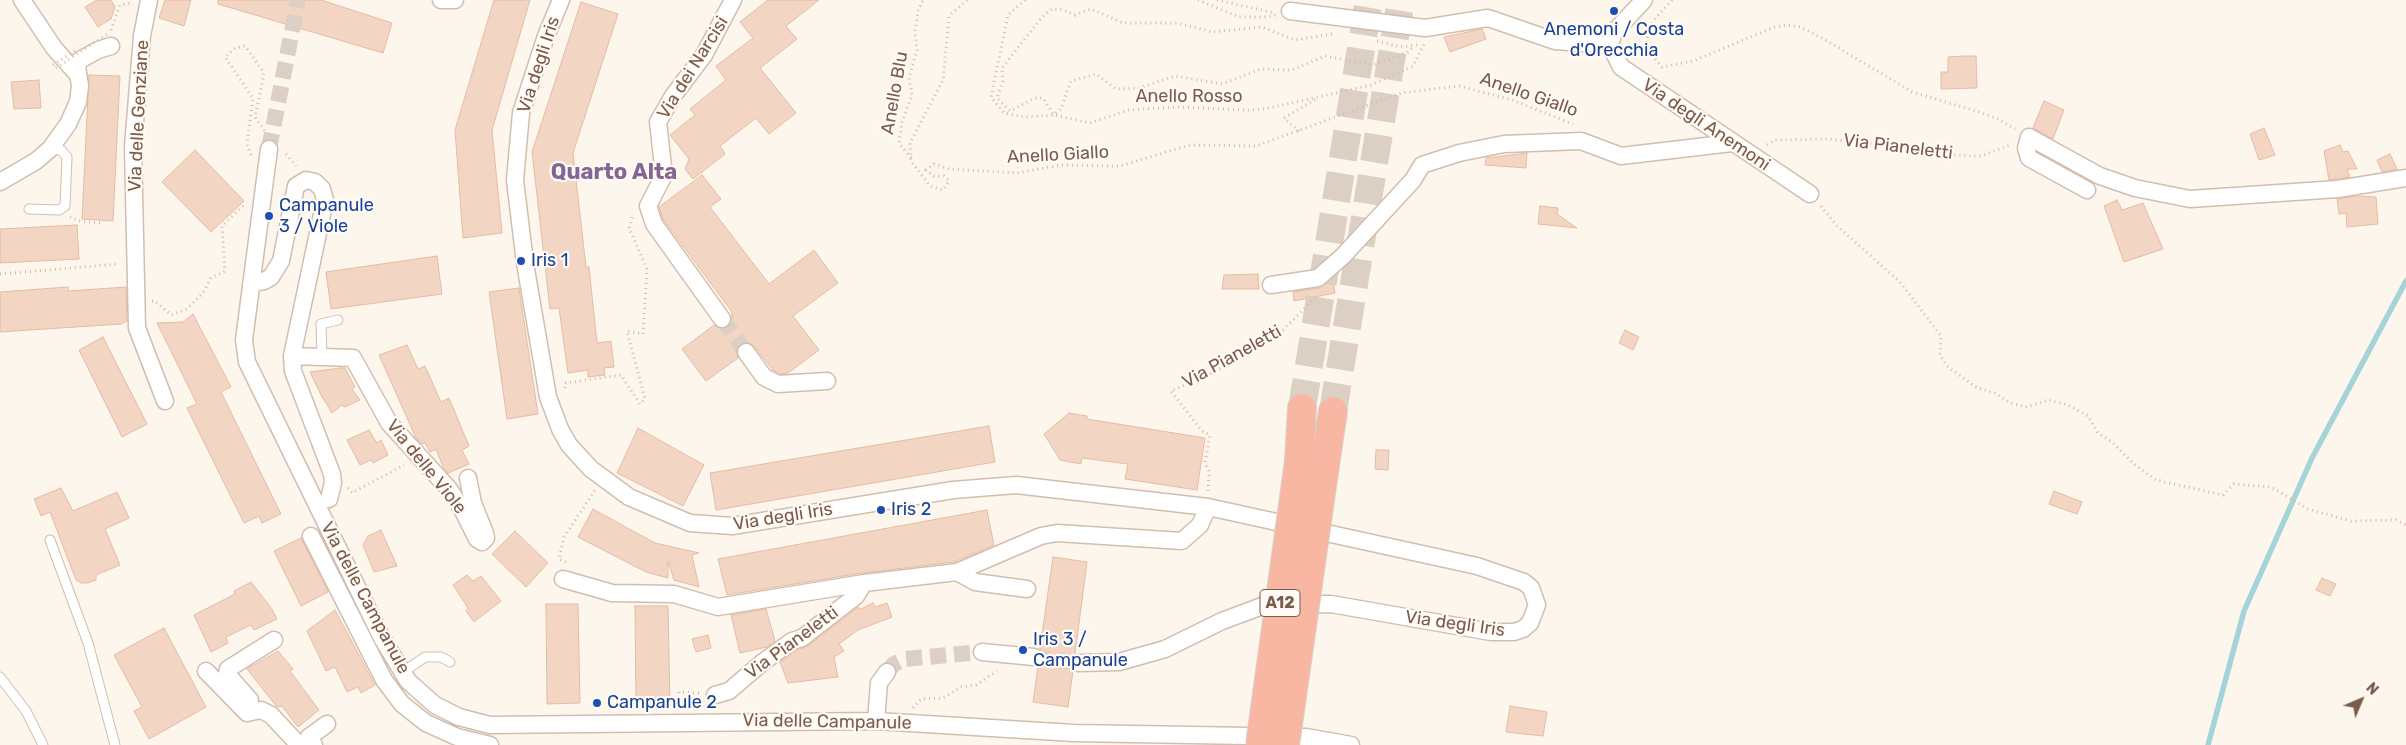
<!DOCTYPE html>
<style>
body{margin:0}
#map{position:relative;width:2406px;height:745px;overflow:hidden;background:#fdf6ec;font-family:Rubik,sans-serif}
canvas{display:block}
.north{position:absolute;left:2336px;top:675px;width:50px;height:50px;-webkit-text-stroke:4px #fffaf3;paint-order:stroke;rotate:45deg;font-size:14px;font-weight:700;line-height:20px;text-align:center;color:#7a5c4d}
.north::after{content:'';display:block;margin:auto;width:18px;height:22px;background:#7a5c4d;clip-path:polygon(50% 0,100% 100%,50% 72%,0 100%)}
</style>
<div id="map">
<canvas width="2406" height="745"></canvas>
<div class="north">N</div>
</div>
<script>
const ctx = document.querySelector('canvas').getContext('2d');
ctx.lineJoin = 'round';
function poly(rows) {
  const path = new Path2D();
  for (const r of rows) {
    path.moveTo(r[0], r[1]);
    for (let i = 2; i < r.length; i += 2) path.lineTo(r[i], r[i + 1]);
  }
  return path;
}
function strokePath(path, color, width, dash) {
  ctx.strokeStyle = color;
  ctx.lineWidth = width;
  ctx.lineCap = dash ? 'butt' : 'round';
  ctx.setLineDash(dash || []);
  ctx.stroke(path);
}
function fill(path, color) {
  ctx.fillStyle = color;
  ctx.fill(path, 'evenodd');
}
function drawText(font, color, halo, rows, align = 'center') {
  ctx.font = font + ' Rubik,sans-serif';
  ctx.lineWidth = 4.5;
  ctx.setLineDash([]);
  ctx.textBaseline = 'middle';
  ctx.strokeStyle = halo;
  ctx.fillStyle = color;
  for (const [text, x, y, turn = 0] of rows) {
    ctx.save();
    ctx.translate(x, y);
    ctx.rotate((+turn || 0) * Math.PI / 180);
    ctx.textAlign = isNaN(turn) ? turn : align;
    if (halo) ctx.strokeText(text, 0, 0);
    ctx.fillText(text, 0, 0);
    ctx.restore();
  }
}
const stream = poly([
 [2208,745,2244,611,2312,458,2406,281]
]);
const building = poly([
 [97,0,111,0,115,7,111,19,98,27,85,7,97,0],
 [165,0,191,0,184,26,159,18,165,0],
 [218,0,321,0,392,23,383,53,218,4,218,0],
 [494,0,530,0,492,130,502,233,463,238,455,130,494,0],
 [768,0,819,0,786,26,797,39,760,68,796,113,769,134,756,118,720,146,725,154,693,179,685,169,689,159,670,135,695,115,690,109,726,80,716,66,753,38,740,22,768,0],
 [581,2,618,14,573,153,586,267,589,267,597,343,611,341,614,367,604,368,605,375,588,377,588,370,568,373,559,308,550,309,532,152,581,2],
 [1482,29,1486,39,1450,52,1444,37,1482,29],
 [1964,56,1976,56,1977,88,1941,89,1941,72,1948,72,1948,57,1964,56],
 [89,75,120,76,113,221,82,219,89,75],
 [39,80,41,108,14,109,11,82,39,80],
 [2044,101,2064,110,2053,139,2033,128,2044,101],
 [2264,128,2275,155,2259,160,2250,134,2264,128],
 [2340,145,2343,152,2348,151,2357,169,2347,169,2350,177,2329,180,2324,151,2340,145],
 [195,150,244,201,211,232,162,182,195,150],
 [1527,153,1526,168,1485,165,1486,158,1527,153],
 [2390,154,2397,169,2382,172,2377,160,2390,154],
 [702,175,721,199,710,207,769,284,814,250,838,283,793,316,819,350,788,373,780,374,773,370,754,346,745,342,737,347,738,358,706,381,682,349,714,325,722,329,727,327,732,319,732,312,663,219,659,207,702,175],
 [2357,196,2376,197,2378,224,2347,227,2346,213,2339,214,2337,199,2357,196],
 [2117,200,2122,210,2143,203,2163,249,2124,262,2104,206,2117,200],
 [1540,206,1558,208,1557,214,1577,228,1538,224,1540,206],
 [77,225,79,259,0,263,0,229,77,225],
 [437,256,442,294,331,309,326,272,437,256],
 [1258,274,1259,289,1222,289,1224,275,1258,274],
 [1328,282,1333,282,1335,293,1294,301,1293,292,1319,288,1328,282],
 [68,287,68,291,126,287,127,321,121,324,0,332,0,292,68,287],
 [519,288,538,414,507,419,489,292,519,288],
 [193,314,231,387,221,392,281,514,262,523,259,516,244,523,187,408,197,404,157,323,183,322,193,314],
 [1625,330,1639,337,1633,350,1619,343,1625,330],
 [103,337,147,424,122,437,79,350,103,337],
 [407,345,418,369,425,366,441,402,449,398,469,446,462,450,469,464,448,473,443,467,436,449,430,452,425,443,422,444,416,438,379,355,407,345],
 [340,368,345,368,355,387,352,389,360,400,345,407,342,405,332,413,321,395,310,372,340,368],
 [1069,413,1087,416,1087,419,1205,438,1197,490,1125,479,1128,464,1082,458,1081,464,1060,460,1044,434,1069,413],
 [989,426,995,462,716,510,710,473,989,426],
 [638,428,704,465,683,506,617,473,638,428],
 [369,430,377,443,381,440,388,455,373,463,371,460,360,465,347,440,369,430],
 [1376,450,1389,450,1388,470,1375,469,1376,450],
 [61,488,73,511,117,492,129,518,105,529,120,565,96,575,96,580,88,583,81,583,76,580,50,512,41,516,34,499,61,488],
 [2054,491,2082,502,2077,514,2049,504,2054,491],
 [593,509,655,543,699,553,692,555,699,587,674,580,668,561,668,578,646,572,578,537,593,509],
 [987,510,994,545,954,562,862,573,727,595,718,559,987,510],
 [381,530,397,566,374,572,363,545,368,536,381,530],
 [515,531,548,563,526,587,492,554,515,531],
 [301,538,328,592,301,606,274,551,301,538],
 [1053,557,1087,562,1075,654,1070,658,1068,663,1073,671,1068,707,1033,702,1038,666,1044,658,1040,649,1053,557],
 [467,575,473,581,481,576,501,601,474,622,466,611,468,608,453,585,467,575],
 [2322,578,2336,584,2330,596,2316,590,2322,578],
 [251,582,272,609,277,619,254,630,251,625,226,637,228,643,211,652,194,615,235,594,234,591,251,582],
 [873,603,875,607,887,603,892,617,858,630,839,644,844,651,834,657,838,677,788,683,780,662,796,650,808,646,858,607,861,609,873,603],
 [546,604,578,604,580,703,547,704,546,604],
 [635,606,668,606,670,706,636,706,635,606],
 [766,609,775,641,767,647,740,653,731,615,766,609],
 [335,610,375,685,361,693,358,687,347,692,335,667,326,671,307,631,335,610],
 [164,628,206,707,149,739,134,711,142,707,114,655,164,628],
 [708,635,711,648,696,652,692,639,708,635],
 [278,651,293,669,290,671,319,710,298,727,282,706,277,707,247,669,278,651],
 [1510,706,1547,712,1543,736,1506,732,1510,706]
]);
const streetTunnel = poly([
 [269,149,298,0],
 [722,319,746,352],
 [1034,657,1078,663],
 [887,672,894,664,904,659,982,652]
]);
const highwayTunnel = poly([
 [1302,408,1369,0],
 [1333,411,1401,0]
]);
const path = poly([
 [967,0,949,16,943,80,910,143,911,161,930,186,943,190,949,181,944,176,934,176,926,170,934,164,949,169,1017,173,1061,165,1120,166,1190,145,1256,146,1401,93,1459,86,1512,100,1573,124],
 [1025,0,1008,15,991,97,1004,113,1024,117,1054,115,1061,109,1071,81,1096,74,1116,89,1139,88,1175,76,1222,84,1261,69,1292,70,1325,56,1372,65,1407,53,1414,46],
 [1198,0,1239,17,1268,17,1276,15],
 [1217,0,1275,13],
 [1672,0,1653,21,1646,42,1649,51,1662,67,1693,61,1772,28,1786,25,1800,27,1822,38,1912,92,1976,111,1998,119,2015,129],
 [111,30,120,5,132,3],
 [1332,34,1295,40,1262,27,1212,32,1177,23,1123,23,1091,9,1075,15,1063,10,1052,9,1042,17,1002,68,1003,81,997,98,1010,111,1035,98,1043,98,1054,115,1090,123,1129,110,1179,107,1247,110,1265,109,1371,85,1413,66,1424,44],
 [1377,41,1400,47,1417,45],
 [1299,131,1284,118,1316,99],
 [1767,145,1775,140,1829,139,1880,144,1939,154,1970,156,1981,156,2010,145],
 [286,154,296,166],
 [251,155,247,144,253,98,225,57,235,48,245,46,264,73,255,117,266,133],
 [911,158,899,143,902,122,912,95,909,78,917,50,915,31,918,11,923,0],
 [1821,206,1836,225,1900,282,1941,336,1940,355,1947,366,1977,388,1995,393,2010,403,2027,407,2048,400,2068,405,2088,416,2098,433,2112,442,2135,465,2156,480,2223,495,2234,484,2271,487,2308,509,2351,521,2396,520,2406,525],
 [70,217,79,221,104,223],
 [0,274,119,264],
 [152,301,155,301,171,315,187,309,203,293,211,278,225,271,222,226,245,204],
 [565,388,565,383,621,375,640,404,645,399,627,331,643,334,647,269,629,228,633,215],
 [348,488,352,493,404,465],
 [1208,491,1209,471,1205,463,1210,435,1202,431,1171,391,1210,374,1275,338,1318,295],
 [566,562,559,559,564,537,595,490],
 [679,708,679,692,701,693],
 [913,708,921,699,943,698,961,687,976,685,997,671]
]);
const lane = poly([
 [29,209,59,210,65,206,67,157,61,150,50,149],
 [322,357,321,324,338,320],
 [50,540,88,643,115,745],
 [403,672,425,657,441,657,450,662],
 [0,677,26,711,43,745]
]);
const street = poly([
 [22,0,54,48,78,75],
 [149,0,142,36,133,147,137,328,165,401],
 [441,0,455,0],
 [561,0,546,36,521,113,515,180,525,263,548,397,560,429,569,445,591,469,629,497,690,523,732,526,953,490,1016,485,1208,507,1477,566,1524,582,1531,588,1537,605,1530,623,1523,629,1514,632,1491,632,1331,604,1265,605,1222,621,1165,649,1119,662,1078,663],
 [1644,0,1614,32,1610,45,1621,67,1810,194],
 [1290,11,1425,28,1488,18,1555,41,1610,45],
 [269,149,244,340,247,362,382,638,408,681,435,705,459,717,490,725,876,721,1074,733,1306,737,1351,745],
 [0,182,36,161,50,149,68,124,78,102,80,86,77,66,80,60,98,50,111,46],
 [2087,190,2029,158,2026,148,2029,137,2100,176,2135,188,2190,199,2338,189,2406,178],
 [251,284,264,281,271,277,281,261,296,186,306,180,315,182,322,189,325,200,292,356],
 [1271,285,1318,278,1343,256,1413,180,1422,165,1459,153,1504,144,1581,141,1621,156,1732,143],
 [722,319,654,224,648,206,664,175,658,122,673,96,704,55,733,0],
 [746,352,764,377,778,384,827,381],
 [329,499,333,483,332,474,293,371,292,356,353,358,389,423,449,489,462,509,477,539,482,542,486,538,485,533,473,503,468,478],
 [311,536,384,680,402,704,426,723,457,737,490,745],
 [957,572,975,582,1027,589],
 [563,579,612,593,674,594,718,607,864,583,957,572,1041,536,1057,533,1182,541,1200,525,1208,507],
 [982,652,1034,657],
 [206,671,247,713,261,710,271,715,299,745],
 [715,695,729,691,763,662,792,641,802,638,856,596,864,583],
 [250,700,227,674,228,669,274,640],
 [876,721,879,683,887,672],
 [314,745,309,737,327,724]
]);
const highway = poly([
 [1299,461,1302,408],
 [1325,465,1333,411]
]);
const pathBridge = poly([
 [53,65,76,50],
 [56,68,109,33]
]);
const highwayBridge = poly([
 [1260,745,1299,461],
 [1285,745,1325,465]
]);
const markers = [
 [1614,11,5,"#1a4fb4"],
 [269,216,5,"#1a4fb4"],
 [521,261,5,"#1a4fb4"],
 [881,510,5,"#1a4fb4"],
 [1023,650,5,"#1a4fb4"],
 [597,703,5,"#1a4fb4"]
];
const shields = [
 [1280,603,40]
];
const shieldNames = [
 ["A12",1280,603]
];
const transitNames = [
 ["Anemoni / Costa",1614,30,"center"],
 ["d'Orecchia",1614,51,"center"],
 ["Campanule",279,206],
 ["3 / Viole",279,227],
 ["Iris 1",531,261],
 ["Iris 2",891,510],
 ["Iris 3 /",1033,640],
 ["Campanule",1033,661],
 ["Campanule 2",607,703]
];
const streetNames = [
 ["Via degli Iris",539,65,-72],
 ["Via dei Narcisi",693,68,-58],
 ["Anello Blu",895,93,-80],
 ["Anello Giallo",1529,95,19],
 ["Anello Rosso",1189,97],
 ["Via delle Genziane",139,116,-87],
 ["Via degli Anemoni",1706,125,34],
 ["Via Pianeletti",1898,147,7],
 ["Anello Giallo",1058,155,-3],
 ["Via Pianeletti",1232,357,-29],
 ["Via delle Viole",426,467,51],
 ["Via degli Iris",783,517,-9],
 ["Via delle Campanule",365,598,62],
 ["Via degli Iris",1455,624,8],
 ["Via Pianeletti",792,643,-36],
 ["Via delle Campanule",827,722,1]
];
const districtNames = [
 ["Quarto Alta",614,173]
];
strokePath(stream, '#a5d3da', 5.5);
fill(building, '#f3d5c3');
strokePath(building, '#e6bba3', 1);
strokePath(streetTunnel, '#dcd0c4', 16, [16, 8]);
strokePath(highwayTunnel, '#dcd0c4', 28, [28, 14]);
strokePath(lane, '#d1beb0', 11);
strokePath(street, '#d1beb0', 19);
strokePath(highway, '#dad1cd', 30);
strokePath(path, '#d9b8a5', 3, [1, 4]);
strokePath(lane, '#fff', 9);
strokePath(street, '#fff', 16);
strokePath(highway, '#f7b7a3', 28);
strokePath(highwayBridge, '#dad1cd', 30, []);
strokePath(pathBridge, '#d9b8a5', 3, [1, 4]);
strokePath(highwayBridge, '#f7b7a3', 28);
for (const [x, y, r, color] of markers) {
  const dot = new Path2D();
  dot.arc(x, y, r, 0, 2 * Math.PI);
  ctx.fillStyle = color;
  ctx.fill(dot);
  strokePath(dot, '#fffaf3', 2);
}
for (const [x, y, w] of shields) {
  const box = new Path2D();
  box.roundRect(x - w / 2, y - 13.5, w, 27, 4);
  ctx.fillStyle = '#fffaf3';
  ctx.fill(box);
  strokePath(box, '#7a5c4d', 1);
}
drawText('bold 16px', '#7a5c4d', null, shieldNames);
drawText('18px', '#164399', '#fffaf3', transitNames, 'left');
drawText('18px', '#7a5c4d', '#fffaf3', streetNames);
drawText('bold 22px', '#846695', '#fffaf3', districtNames);
</script>
